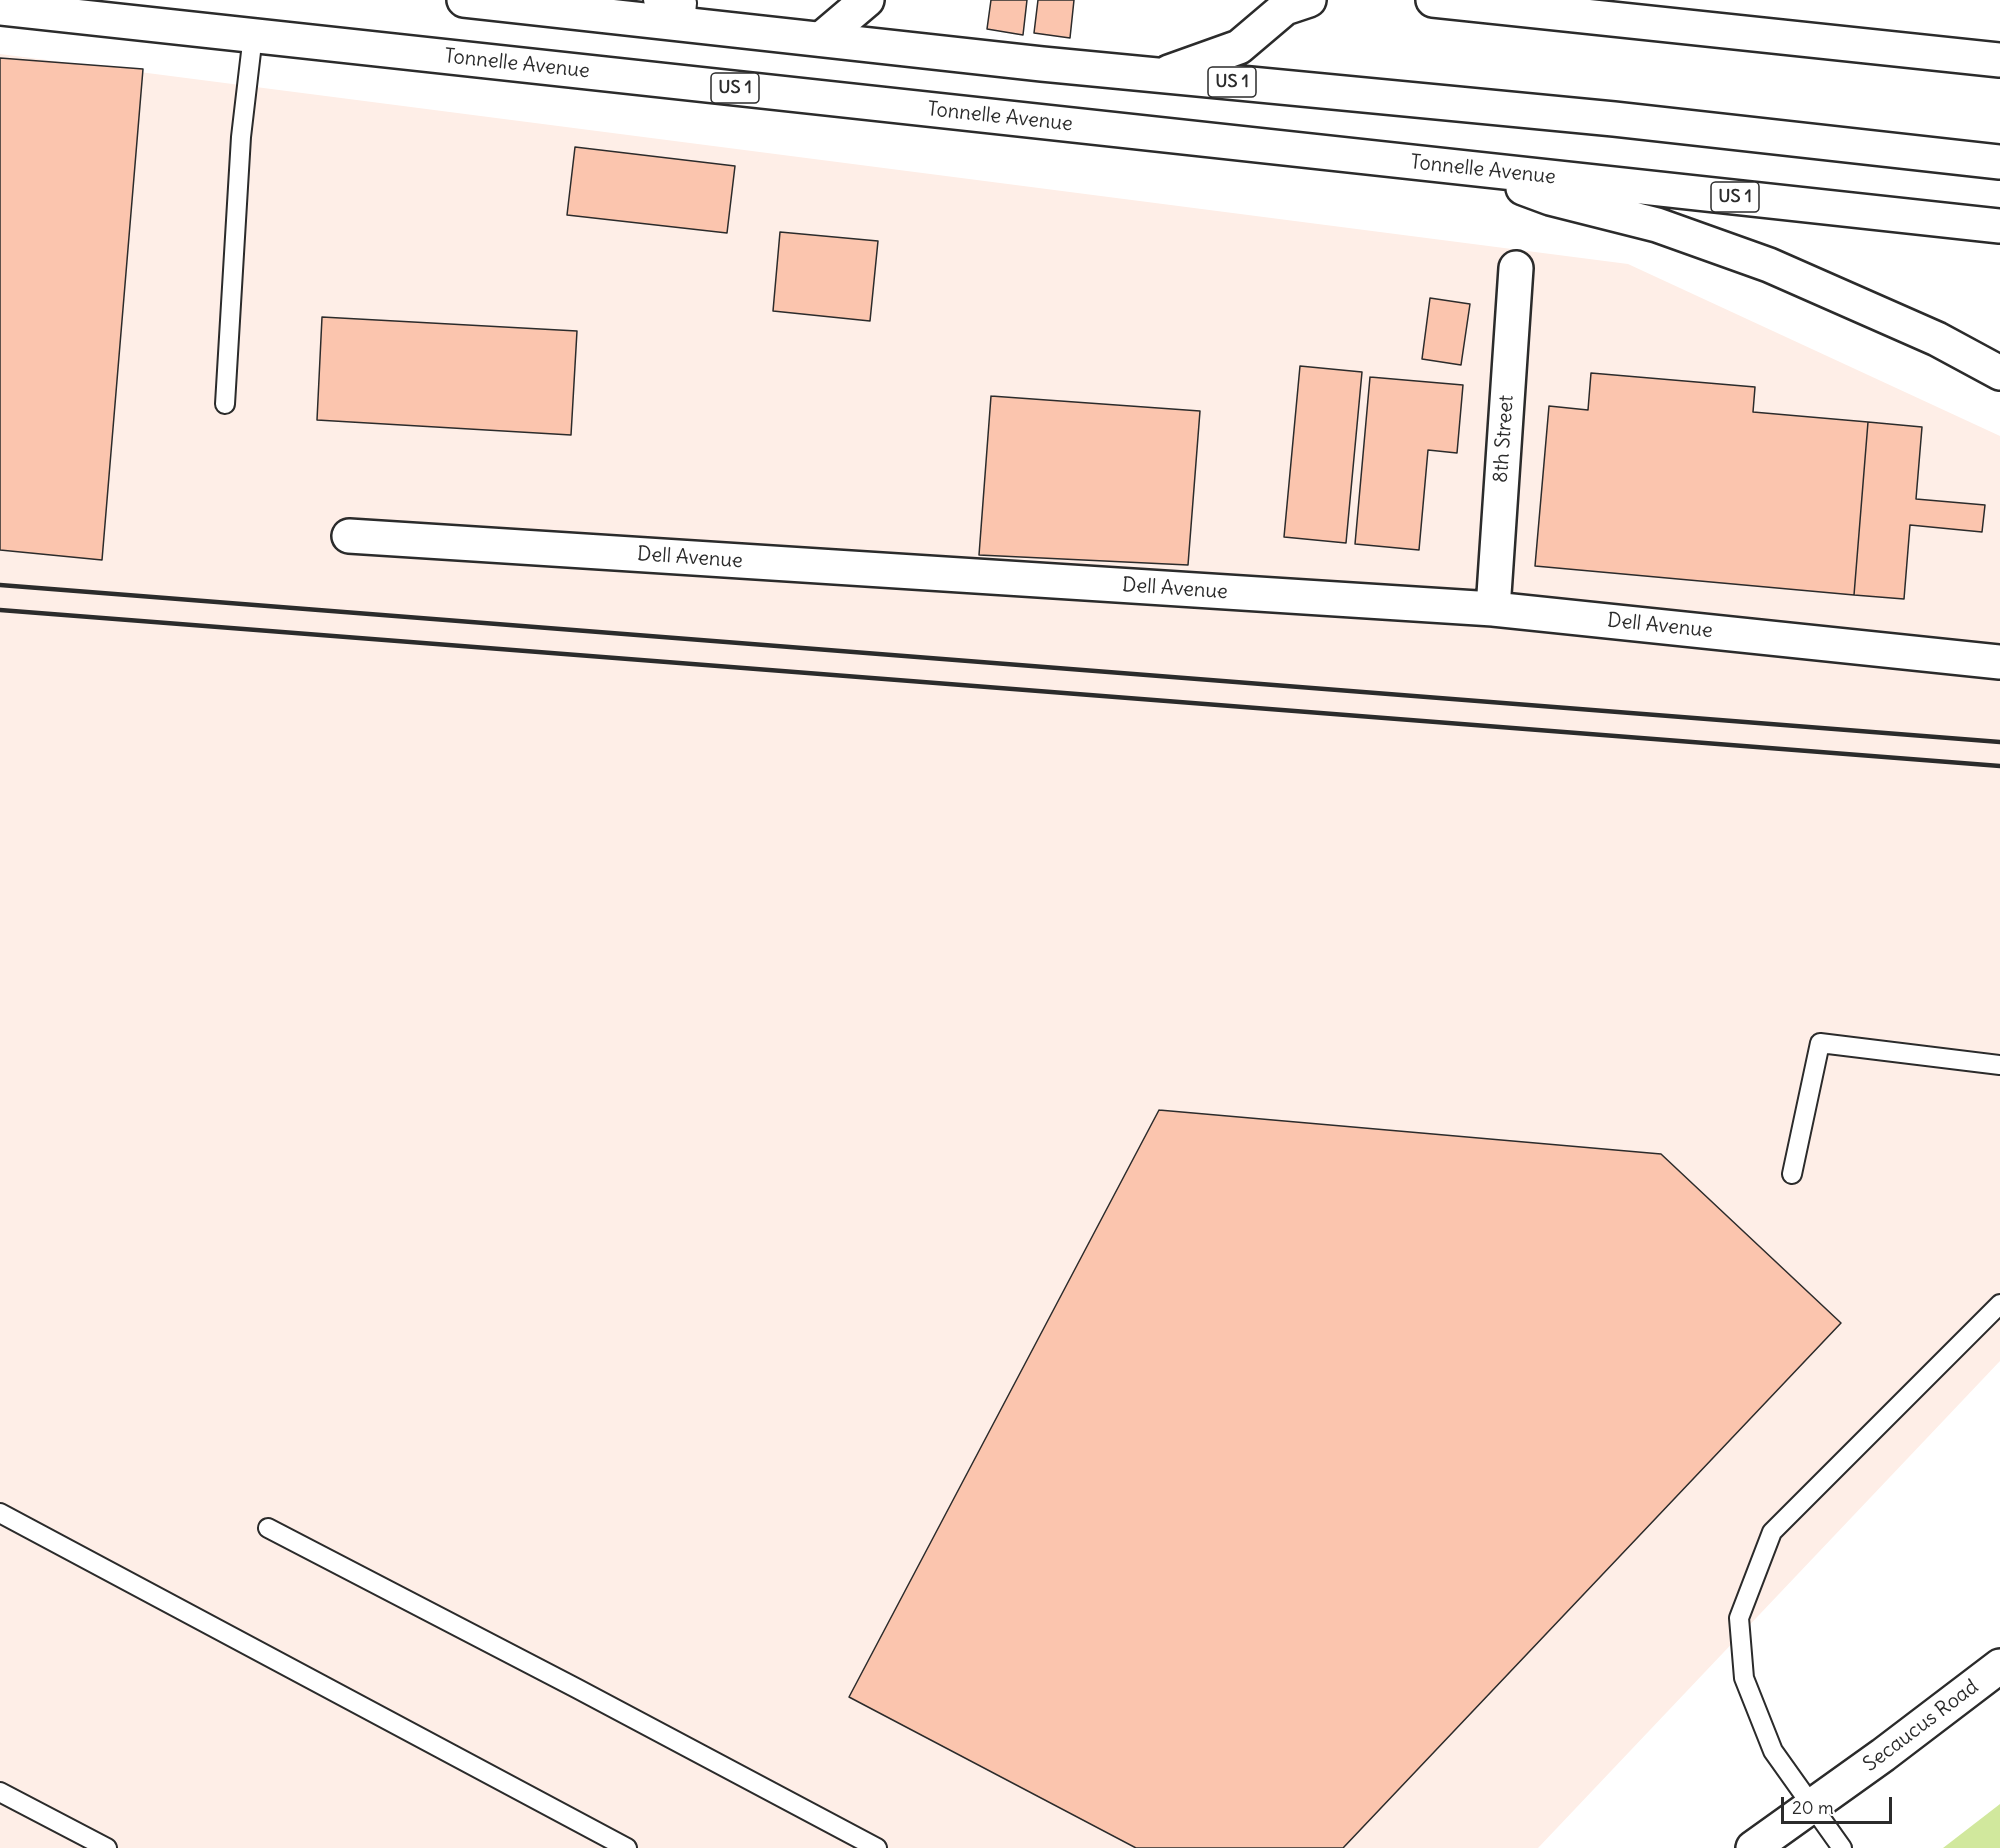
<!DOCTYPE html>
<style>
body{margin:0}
#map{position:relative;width:2000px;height:1848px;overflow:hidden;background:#fff;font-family:Delius,sans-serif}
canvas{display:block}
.scale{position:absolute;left:1781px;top:1797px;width:111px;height:27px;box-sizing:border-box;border:3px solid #2b2b2b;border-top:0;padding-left:8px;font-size:18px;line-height:21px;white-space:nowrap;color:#2b2b2b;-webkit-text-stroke:4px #fff;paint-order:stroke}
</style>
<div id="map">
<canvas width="2000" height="1848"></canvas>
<div class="scale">20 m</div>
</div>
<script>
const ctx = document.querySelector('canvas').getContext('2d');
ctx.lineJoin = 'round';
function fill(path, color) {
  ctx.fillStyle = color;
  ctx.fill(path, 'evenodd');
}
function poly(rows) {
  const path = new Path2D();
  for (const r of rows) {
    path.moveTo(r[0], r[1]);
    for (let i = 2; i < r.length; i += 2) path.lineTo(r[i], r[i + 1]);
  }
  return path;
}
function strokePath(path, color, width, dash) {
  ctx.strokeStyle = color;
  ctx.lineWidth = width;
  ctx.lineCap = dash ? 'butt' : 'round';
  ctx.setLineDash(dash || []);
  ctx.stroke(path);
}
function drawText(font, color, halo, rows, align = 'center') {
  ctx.font = font + ' Delius,sans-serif';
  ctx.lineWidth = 4.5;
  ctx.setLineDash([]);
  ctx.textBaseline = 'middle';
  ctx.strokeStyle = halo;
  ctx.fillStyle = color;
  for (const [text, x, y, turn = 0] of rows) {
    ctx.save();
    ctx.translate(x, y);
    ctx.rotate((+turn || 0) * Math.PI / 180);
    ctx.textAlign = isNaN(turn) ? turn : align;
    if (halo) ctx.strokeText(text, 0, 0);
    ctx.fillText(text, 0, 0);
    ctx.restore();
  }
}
const built = poly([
 [0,54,1628,264,2000,436,2000,1361,1538,1848,0,1848]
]);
const green = poly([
 [2000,1804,2000,1848,1943,1848]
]);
const building = poly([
 [991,0,1027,0,1023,35,987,29,991,0],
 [1038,0,1074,0,1070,38,1034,33,1038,0],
 [0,58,143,69,102,560,0,550,0,58],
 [575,147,735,166,727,233,567,215,575,147],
 [780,232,878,241,870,321,773,311,780,232],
 [1430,298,1470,304,1461,365,1422,359,1430,298],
 [322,317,577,331,571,435,317,420,322,317],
 [1300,366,1362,372,1346,543,1284,537,1300,366],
 [1591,373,1755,387,1753,412,1868,422,1854,595,1535,566,1549,406,1588,410,1591,373],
 [1370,377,1463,385,1457,453,1428,450,1419,550,1355,544,1370,377],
 [991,396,1200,411,1188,565,979,555,991,396],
 [1868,422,1922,427,1916,499,1985,505,1982,532,1910,525,1904,599,1854,595,1868,422],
 [1159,1110,1661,1154,1841,1323,1343,1848,1136,1848,849,1697,1159,1110]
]);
const lane = poly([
 [653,0,687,3,685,25],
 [225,404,241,137,253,35],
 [1792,1174,1820,1043,2000,1065],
 [0,1513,627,1848],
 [268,1528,576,1688,877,1848],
 [0,1792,107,1848],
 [1842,1848,1773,1751,1744,1678,1739,1618,1772,1532,2000,1304]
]);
const street = poly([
 [821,39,867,0],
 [349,536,1493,609,2000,662],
 [1493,609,1516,268]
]);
const secondary = poly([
 [1753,1848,1883,1755,2000,1666]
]);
const highway = poly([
 [464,0,1042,64,1614,119,2000,162],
 [1433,0,2000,60],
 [0,8,2000,226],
 [1169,72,1239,47,1285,8,1309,0],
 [1523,188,1550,198,1657,225,1769,265,1937,339,2000,373]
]);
const rail = poly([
 [0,585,2000,742],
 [0,610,2000,766]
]);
const shields = [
 [1232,82,48],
 [735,88,48],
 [1735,197,48]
];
const shieldNames = [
 ["US 1",1232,82],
 ["US 1",735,88],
 ["US 1",1735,197]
];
const streetNames = [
 ["Tonnelle Avenue",517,64,6],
 ["Tonnelle Avenue",1000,117,6],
 ["Tonnelle Avenue",1483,170,6],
 ["8th Street",1504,439,-86],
 ["Dell Avenue",690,558,4],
 ["Dell Avenue",1175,589,4],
 ["Dell Avenue",1660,626,6],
 ["Secaucus Road",1921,1726,-37]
];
fill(built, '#feeee7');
fill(green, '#d1e89d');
fill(building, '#fbc5ae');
strokePath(building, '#2b2b2b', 1.5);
strokePath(lane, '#2b2b2b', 22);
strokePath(street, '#2b2b2b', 38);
strokePath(secondary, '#2b2b2b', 38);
strokePath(highway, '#2b2b2b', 38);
strokePath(lane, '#fff', 18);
strokePath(street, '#fff', 33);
strokePath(secondary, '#fff', 33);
strokePath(highway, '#fff', 33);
strokePath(rail, '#2b2b2b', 4.5);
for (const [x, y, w] of shields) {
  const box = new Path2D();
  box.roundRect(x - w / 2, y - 15, w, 30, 4.5);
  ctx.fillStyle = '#fff';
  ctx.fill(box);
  strokePath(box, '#2b2b2b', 1.5);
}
drawText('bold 18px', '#2b2b2b', null, shieldNames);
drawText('20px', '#2b2b2b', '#fff', streetNames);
</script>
